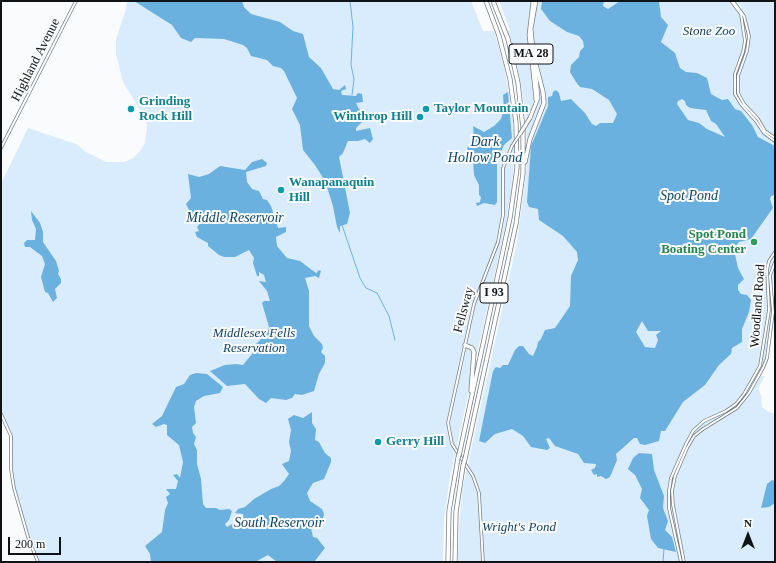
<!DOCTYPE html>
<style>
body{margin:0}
#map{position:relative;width:776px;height:563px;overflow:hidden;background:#f9fbfd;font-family:Georgia,serif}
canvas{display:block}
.frame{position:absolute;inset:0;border:2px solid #101316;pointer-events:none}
.north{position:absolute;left:728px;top:515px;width:40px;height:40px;-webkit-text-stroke:3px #f9fbfd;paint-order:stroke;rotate:0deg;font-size:11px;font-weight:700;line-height:16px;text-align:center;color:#101316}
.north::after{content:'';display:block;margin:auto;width:14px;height:18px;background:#101316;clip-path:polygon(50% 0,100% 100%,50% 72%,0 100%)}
.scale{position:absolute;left:8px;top:537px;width:53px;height:18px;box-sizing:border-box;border:2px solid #101316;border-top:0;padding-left:5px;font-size:12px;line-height:14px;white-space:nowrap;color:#101316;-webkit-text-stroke:3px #f9fbfd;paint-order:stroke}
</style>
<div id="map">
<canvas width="776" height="563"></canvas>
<div class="frame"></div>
<div class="north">N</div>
<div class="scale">200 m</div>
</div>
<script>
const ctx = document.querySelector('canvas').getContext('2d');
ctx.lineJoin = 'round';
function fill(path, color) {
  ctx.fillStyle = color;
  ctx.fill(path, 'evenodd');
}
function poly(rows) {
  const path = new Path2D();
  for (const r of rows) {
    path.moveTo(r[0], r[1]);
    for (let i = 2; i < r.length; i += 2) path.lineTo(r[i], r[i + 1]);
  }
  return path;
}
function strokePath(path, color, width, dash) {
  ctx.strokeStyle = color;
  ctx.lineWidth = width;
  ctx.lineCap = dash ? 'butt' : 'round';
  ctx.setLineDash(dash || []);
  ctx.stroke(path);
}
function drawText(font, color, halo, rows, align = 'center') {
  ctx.font = font + ' Georgia,serif';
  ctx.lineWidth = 4;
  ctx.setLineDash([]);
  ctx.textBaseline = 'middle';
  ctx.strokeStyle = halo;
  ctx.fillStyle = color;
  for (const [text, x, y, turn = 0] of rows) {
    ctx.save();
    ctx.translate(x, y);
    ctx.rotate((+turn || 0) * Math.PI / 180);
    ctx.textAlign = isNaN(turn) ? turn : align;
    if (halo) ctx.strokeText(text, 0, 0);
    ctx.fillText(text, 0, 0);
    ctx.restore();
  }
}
const green = poly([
 [127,1,471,1,483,31,494,31,504,65,513,118,514,157,512,188,505,227,450,477,444,519,443,562,40,562,28,533,22,512,21,501,18,500,13,476,11,431,1,411,1,184,28,128,76,144,86,152,106,162,124,162,133,158,140,151,145,143,147,126,145,118,123,82,116,54,116,39,126,9],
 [499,1,728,1,739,14,742,8,736,1,775,1,775,286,772,283,775,310,768,361,761,376,765,376,758,389,761,395,762,407,767,411,775,414,775,562,685,562,685,560,679,559,679,562,458,562,459,525,463,486,517,242,527,167,526,118,521,83,508,31,510,30]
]);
const water = poly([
 [134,1,242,1,244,7,251,14,280,22,293,31,303,34,309,57,321,68,333,89,339,90,345,85,346,89,341,91,342,95,356,96,358,93,362,94,363,102,356,103,359,109,367,112,368,116,356,128,356,131,370,128,373,139,370,143,365,139,358,141,348,141,343,153,339,157,350,213,347,224,340,226,340,233,337,227,333,206,325,181,315,165,303,150,300,125,292,109,297,98,284,71,281,68,273,66,267,60,251,56,247,48,243,45,224,39,195,38,191,42,181,38,172,25],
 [542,1,604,1,603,6,608,9,620,1,659,1,661,17,668,25,661,42,675,53,680,68,686,72,697,73,707,78,711,94,722,100,728,99,735,109,741,111,752,125,758,137,775,146,775,195,771,196,770,199,773,208,751,239,739,242,734,250,738,268,744,279,738,285,738,290,741,294,747,295,751,300,749,312,742,329,742,342,732,348,731,354,719,365,705,385,683,402,665,431,661,431,659,441,645,445,640,444,637,438,634,438,616,454,617,460,610,477,606,479,601,476,597,477,597,474,594,475,591,470,595,468,596,464,584,463,578,454,555,446,549,438,546,439,550,448,547,450,531,447,523,436,512,429,495,434,485,443,479,441,493,371,496,367,500,368,503,365,508,365,515,350,519,346,523,346,529,354,533,356,537,347,538,342,541,339,545,330,555,328,570,306,571,276,578,260,577,252,563,236,539,220,538,209,529,207,527,202,531,146,548,106,548,97,552,96,553,92,556,90,559,93,561,101,571,99,585,113,592,124,596,126,600,123,613,123,617,114,609,100,592,89,580,87,576,82,570,72,571,65,579,57,580,51,584,47,583,41,579,36,567,32,550,21,541,9],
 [682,99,685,101,686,105,690,108,706,110,711,121,716,124,725,137,707,129,699,123,688,120,677,104,678,101],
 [642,321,648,331,661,331,656,335,658,340,655,348,645,347,636,332],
 [508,92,512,138,504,145,497,160,497,202,495,205,484,203,477,206,476,203,480,202,481,197,479,195,479,185,474,175,473,160,467,148,474,138,473,126,484,132,494,126,501,119,504,109,503,95],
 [262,159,267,163,266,166,246,172,247,182,252,189,259,191,263,199,267,200,271,206,278,228,286,227,286,232,276,237,277,246,287,258,300,261,316,273,319,270,321,271,319,278,315,276,305,278,309,291,309,326,314,336,322,344,323,348,321,352,325,356,325,363,319,374,314,391,302,395,295,394,292,398,286,400,271,398,266,403,259,399,245,384,227,386,210,371,225,365,236,364,243,365,252,354,256,344,266,334,269,327,262,303,264,301,270,301,267,291,259,281,266,282,264,275,259,272,259,276,257,276,253,263,254,258,249,250,235,257,224,257,219,255,208,246,208,243,197,237,195,232,199,231,197,227,201,222,198,218,191,214,186,204,191,198,188,174,199,177,209,174,220,166,245,170,252,162],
 [31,211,40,223,43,232,43,242,56,261,59,271,58,274,61,279,61,283,55,289,57,298,53,302,48,293,45,292,41,277,45,264,42,256,30,247,25,247,24,243,27,240,35,240,36,229,32,220],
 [196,373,207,374,223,387,220,393,204,396,196,401,194,407,196,423,192,427,193,433,196,437,194,444,197,450,197,464,201,479,203,504,206,508,216,508,220,510,229,509,232,511,229,520,225,524,227,527,232,524,241,525,244,523,243,514,235,513,238,509,245,507,254,499,271,489,279,486,284,481,289,474,282,464,289,461,291,451,289,442,291,430,288,419,294,415,303,418,312,412,312,423,316,429,315,440,319,442,325,453,331,458,331,462,324,479,313,483,307,493,310,501,322,509,324,514,322,523,311,528,313,537,317,538,325,548,314,562,277,562,268,555,255,562,151,562,150,554,145,546,162,532,165,510,168,503,166,497,170,494,166,489,176,489,178,481,173,475,177,474,180,478,183,462,179,445,167,435,167,425,164,424,156,427,152,424,162,416,176,387,184,384,190,375],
 [639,453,652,454,654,470,664,496,663,508,668,521,665,530,672,537,676,552,658,548,651,539,647,516,649,510,640,498,642,489,635,475,628,469,633,458],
 [772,480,775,481,775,503,769,507,761,508,767,484]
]);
const stream = poly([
 [350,1,353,27,351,65,354,79,352,95],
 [342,225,360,278,366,288,377,293,389,316,395,340],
 [576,562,579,562],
 [583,562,584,562],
 [663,562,664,549]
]);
const secondary = poly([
 [731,1,741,14,745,41,743,52,735,74,735,94,741,104,756,121,764,133,775,141],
 [733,1,744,16,749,36,747,51,738,76,738,93,744,104,758,119,765,131,775,138],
 [1,148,76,1],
 [1,414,11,436,11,469,14,488,28,537,38,562],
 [483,562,479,493,473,476,452,444,448,423,474,304,498,242,503,215,503,168,512,146],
 [681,562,669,508,669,491,671,478,686,444,693,431,704,421,726,411,736,404,744,394,760,366,769,310,767,270,769,261,775,252],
 [684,562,673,505,672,491,675,476,687,448,694,436,703,429,737,408,749,393,763,368,767,358,773,312,770,276,775,262]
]);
const primary = poly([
 [533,1,529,35,536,100],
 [534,58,531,29,536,1],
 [530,118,538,98,535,66]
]);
const motorway = poly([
 [525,162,530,139,544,103,543,92,534,57],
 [465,345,472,348,474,352,471,391],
 [460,451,510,218,517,168,516,123,510,79,499,36,486,1],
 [465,459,516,224,523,173,523,128,518,83,508,39,493,1],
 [448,562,449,511,458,458],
 [455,562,456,512,463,466]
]);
const secondaryBridge = poly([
 [512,146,520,134]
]);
const primaryBridge = poly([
 [520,134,530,118]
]);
const motorwayBridge = poly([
 [458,458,460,451],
 [463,466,465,459]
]);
const markers = [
 [131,109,4,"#0f9aa8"],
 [426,109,4,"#0f9aa8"],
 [420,117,4,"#0f9aa8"],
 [281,190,4,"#0f9aa8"],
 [754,242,4,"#2e9e5b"],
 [378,442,4,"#0f9aa8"]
];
const shields = [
 [531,54,44],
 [494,293,28]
];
const shieldNames = [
 ["MA 28",531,54],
 ["I 93",494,293]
];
const parkNames = [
 ["Stone Zoo",709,32],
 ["Middlesex Fells",254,334],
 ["Reservation",254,349],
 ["Wright's Pond",519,528]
];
const streetNames = [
 ["Highland Avenue",36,60,-63],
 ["Woodland Road",758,306,-86],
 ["Fellsway",464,310,-75]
];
const cultureNames = [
 ["Grinding",139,102],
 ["Rock Hill",139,117],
 ["Taylor Mountain",434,109],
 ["Winthrop Hill",412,117,"right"],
 ["Wanapanaquin",289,183],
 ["Hill",289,198],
 ["Gerry Hill",386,442]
];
const leisureNames = [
 ["Spot Pond",746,235],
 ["Boating Center",746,250]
];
const waterNames = [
 ["Dark",485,142],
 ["Hollow Pond",485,158],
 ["Spot Pond",689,196],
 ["Middle Reservoir",235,218],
 ["South Reservoir",279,523]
];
fill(green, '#d9ecfd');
fill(water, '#6bb1e0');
strokePath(stream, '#6bb1e0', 1);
strokePath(secondary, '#767f87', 3.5);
strokePath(primary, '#767f87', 4.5);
strokePath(motorway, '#767f87', 5);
strokePath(secondary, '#fff', 2);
strokePath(primary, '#fff', 3);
strokePath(motorway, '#fff', 3.5);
strokePath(secondaryBridge, '#767f87', 3.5, []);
strokePath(primaryBridge, '#767f87', 4.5, []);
strokePath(motorwayBridge, '#767f87', 5, []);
strokePath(secondaryBridge, '#fff', 2);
strokePath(primaryBridge, '#fff', 3);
strokePath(motorwayBridge, '#fff', 3.5);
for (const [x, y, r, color] of markers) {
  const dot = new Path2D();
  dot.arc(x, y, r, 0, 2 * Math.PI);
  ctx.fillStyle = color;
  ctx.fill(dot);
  strokePath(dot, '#f9fbfd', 1.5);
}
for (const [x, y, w] of shields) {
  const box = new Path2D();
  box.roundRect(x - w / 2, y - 10, w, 20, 3);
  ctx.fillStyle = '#f9fbfd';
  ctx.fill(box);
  strokePath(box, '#101316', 1);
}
drawText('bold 12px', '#101316', null, shieldNames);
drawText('italic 13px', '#154366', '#f9fbfd', parkNames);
drawText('13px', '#101316', '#f9fbfd', streetNames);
drawText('bold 13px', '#0d838f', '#f9fbfd', cultureNames, 'left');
drawText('bold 13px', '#27864d', '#f9fbfd', leisureNames, 'right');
drawText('italic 14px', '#0d4665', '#f9fbfd', waterNames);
</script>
